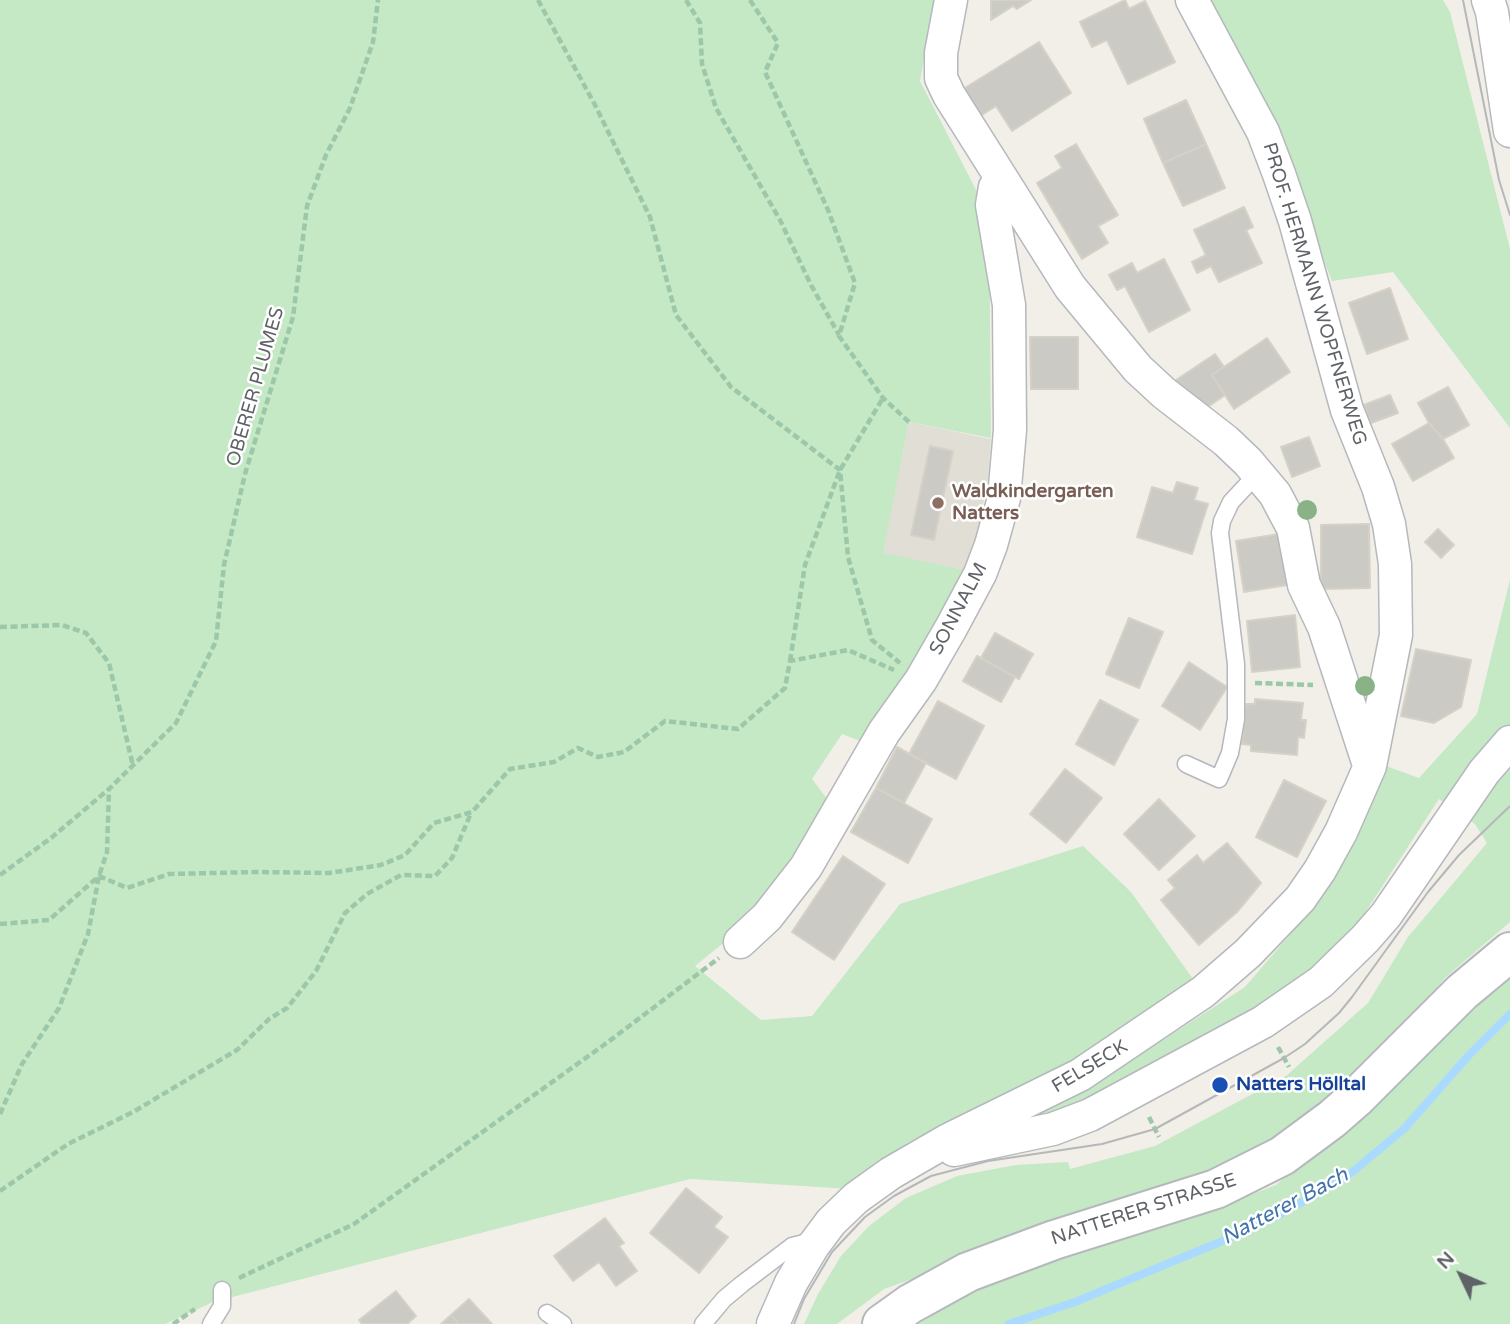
<!DOCTYPE html>
<meta charset="utf-8">
<style>
body{margin:0}
#map{position:relative;width:1510px;height:1324px;overflow:hidden;background:#f1efe8;font-family:"Varela Round",sans-serif}
canvas{display:block}
.north{position:absolute;left:1426px;top:1240px;width:70px;height:70px;-webkit-text-stroke:5px #fff;paint-order:stroke;rotate:314deg;font-size:19px;font-weight:700;line-height:28px;text-align:center;color:#5f6368}
.north::after{content:'';display:block;margin:auto;width:24px;height:32px;background:#5f6368;clip-path:polygon(50% 0,100% 100%,50% 72%,0 100%)}
</style>
<div id="map">
<canvas width="1510" height="1324"></canvas>
<div class="north">N</div>
</div>
<script>
const ctx = document.querySelector('canvas').getContext('2d');
ctx.lineJoin = 'round';
function fill(path, color) {
  ctx.fillStyle = color;
  ctx.fill(path, 'evenodd');
}
function poly(rows) {
  const path = new Path2D();
  for (const r of rows) {
    path.moveTo(r[0], r[1]);
    for (let i = 2; i < r.length; i += 2) path.lineTo(r[i], r[i + 1]);
  }
  return path;
}
function strokePath(path, color, width, dash) {
  ctx.strokeStyle = color;
  ctx.lineWidth = width;
  ctx.lineCap = dash ? 'butt' : 'round';
  ctx.setLineDash(dash || []);
  ctx.stroke(path);
}
function drawText(font, color, halo, rows, align = 'center') {
  ctx.font = font + ' "Varela Round",sans-serif';
  ctx.lineWidth = 5;
  ctx.setLineDash([]);
  ctx.textBaseline = 'middle';
  ctx.strokeStyle = halo;
  ctx.fillStyle = color;
  for (const [text, x, y, turn = 0] of rows) {
    ctx.save();
    ctx.translate(x, y);
    ctx.rotate((+turn || 0) * Math.PI / 180);
    ctx.textAlign = isNaN(turn) ? turn : align;
    if (halo) ctx.strokeText(text, 0, 0);
    ctx.fillText(text, 0, 0);
    ctx.restore();
  }
}
const education = poly([
 [909,422,991,439,988,479,979,526,965,570,882,554]
]);
const green = poly([
 [0,0,934,0,920,81,989,215,991,438,909,422,883,553,965,570,868,744,842,734,812,779,831,804,769,906,695,966,761,1020,812,1016,900,904,1083,846,1131,892,1193,979,1063,1068,907,1143,851,1189,690,1179,213,1302,165,1324,0,1324],
 [1210,0,1443,0,1450,12,1510,249,1510,428,1393,272,1332,281,1257,89],
 [1510,580,1510,922,1447,976,1371,1062,1283,1137,1155,1193,884,1289,837,1324,804,1324,818,1294,841,1256,869,1226,906,1198,957,1176,1016,1165,1068,1162,1070,1169,1155,1146,1286,1076,1368,1003,1408,937,1487,843,1475,824,1439,799,1346,942,1261,1011,1084,1113,980,1136,1129,1062,1245,987,1324,895,1386,766,1419,778,1477,714],
 [1510,976,1510,1324,918,1324,987,1283,1195,1217,1276,1185,1349,1119,1418,1062]
]);
const stream = poly([
 [1009,1324,1075,1302,1220,1242,1277,1216,1345,1178,1404,1129,1469,1055,1510,1014]
]);
const building = poly([
 [991,0,1031,0,1017,9,1013,6,991,20,991,0],
 [1125,0,1129,9,1145,1,1175,62,1128,84,1107,40,1092,47,1080,22,1125,0],
 [1039,42,1071,93,1012,131,996,106,977,118,960,91,1039,42],
 [1186,100,1206,144,1163,163,1144,119,1186,100],
 [1076,144,1118,215,1098,226,1108,243,1082,259,1037,183,1062,168,1055,156,1076,144],
 [1206,144,1225,188,1183,206,1163,163,1206,144],
 [1244,207,1253,227,1246,230,1262,263,1219,282,1211,266,1197,273,1192,262,1206,255,1194,230,1244,207],
 [1164,259,1190,310,1149,332,1125,286,1117,290,1109,275,1132,263,1137,273,1164,259],
 [1390,288,1408,339,1367,354,1349,303,1390,288],
 [1030,337,1078,337,1078,389,1031,389,1030,337],
 [1267,338,1290,372,1234,409,1212,375,1267,338],
 [1215,354,1224,367,1212,375,1225,395,1205,409,1170,384,1215,354],
 [1448,387,1469,425,1443,439,1429,423,1418,403,1448,387],
 [1390,395,1398,413,1371,423,1364,405,1390,395],
 [1429,423,1443,439,1454,458,1413,481,1392,444,1429,423],
 [1309,437,1320,466,1292,477,1281,447,1309,437],
 [930,446,953,451,934,540,911,535,930,446],
 [1177,482,1198,488,1194,500,1208,504,1192,554,1137,537,1152,487,1173,493,1177,482],
 [1369,524,1370,588,1321,589,1321,525,1369,524],
 [1438,529,1454,545,1441,558,1425,542,1438,529],
 [1279,534,1287,585,1244,592,1236,541,1279,534],
 [1295,615,1300,667,1252,672,1247,621,1295,615],
 [1129,618,1163,632,1139,688,1106,674,1129,618],
 [995,633,1033,654,1019,679,981,658,995,633],
 [1416,649,1471,660,1461,707,1434,723,1401,716,1416,649],
 [977,656,1015,677,1001,702,963,681,977,656],
 [1189,662,1227,687,1200,730,1162,706,1189,662],
 [1255,699,1303,703,1301,720,1306,720,1304,738,1298,737,1297,755,1251,751,1251,745,1242,744,1246,704,1255,704,1255,699],
 [1100,700,1138,720,1114,765,1076,744,1100,700],
 [938,701,984,726,956,779,909,754,938,701],
 [897,747,926,763,904,803,876,788,897,747],
 [1065,769,1102,798,1066,843,1030,814,1065,769],
 [1284,780,1326,801,1297,857,1256,837,1284,780],
 [876,788,932,819,908,863,851,832,876,788],
 [1159,799,1195,836,1159,870,1124,834,1159,799],
 [1227,843,1261,883,1237,912,1199,945,1161,900,1175,888,1168,880,1197,855,1203,863,1227,843],
 [843,856,885,884,834,960,792,932,843,856],
 [686,1188,722,1217,714,1227,728,1237,699,1273,650,1233,686,1188],
 [605,1218,624,1243,619,1246,637,1271,616,1286,599,1262,573,1281,554,1256,605,1218],
 [396,1291,416,1316,407,1324,362,1324,359,1320,396,1291],
 [469,1299,492,1324,459,1324,451,1315,469,1299],
 [451,1315,459,1324,441,1324,451,1315]
]);
const path = poly([
 [538,0,595,105,650,217,676,315,731,387,840,470,848,557,872,640,900,663],
 [686,0,700,23,702,64,716,108,780,220,811,285,839,335],
 [750,0,778,43,765,72,828,210,855,283,839,336,883,398,909,422],
 [0,627,62,625,86,633,109,663,133,766],
 [790,661,805,565,840,470,883,398],
 [1255,683,1313,685],
 [0,875,51,838,109,789,176,723,216,641,224,565,245,474,293,317,307,206,326,155,350,108,373,42,378,0],
 [0,924,49,920,99,876,127,888,169,874,257,872,329,873,381,865,405,855,434,823,472,812,510,769,554,762,578,748,598,757,624,752,665,721,738,729,785,688,790,661,848,650,894,670],
 [1278,1047,1289,1067],
 [0,1114,22,1064,59,1008,88,934,99,876,107,852,109,789],
 [1149,1117,1159,1137],
 [0,1191,68,1144,133,1112,237,1050,269,1019,287,1008,316,971,345,913,367,894,401,875,435,876,452,858,471,813],
 [239,1278,354,1224,608,1042,719,958],
 [173,1324,195,1309]
]);
const service = poly([
 [1186,764,1219,779,1230,753,1236,719,1236,664,1220,533,1222,521,1231,502,1258,473],
 [547,1313,563,1324],
 [211,1324,222,1306,222,1290],
 [703,1324,724,1299,742,1284,792,1246,804,1243,813,1246]
]);
const minor = poly([
 [951,0,941,53,941,78,949,95,1002,179],
 [1488,0,1492,12,1510,131],
 [740,942,767,917,806,867,884,732,921,680,951,628,980,574,991,545,1004,498,1010,430,1009,305,992,205,995,187,1002,179,1070,287,1138,369,1164,393,1226,441,1248,462,1275,494,1293,528,1304,585,1324,627,1369,765],
 [954,1150,1053,1129,1090,1115,1263,1022,1321,982,1365,939,1386,915,1484,772,1510,742],
 [773,1324,791,1283,813,1246,831,1222,856,1198,891,1173,948,1140,1080,1075,1203,992,1248,953,1300,899,1320,870,1341,832,1370,766,1396,635,1395,564,1389,524,1378,487,1347,410,1295,221,1279,174,1263,132,1192,0]
]);
const tertiary = poly([
 [882,1324,910,1304,968,1272,1054,1240,1216,1189,1282,1156,1332,1119,1356,1098,1462,992,1510,952]
]);
const tram = poly([
 [1463,0,1499,180,1510,215],
 [794,1324,804,1299,832,1252,865,1217,894,1196,931,1176,988,1161,1102,1144,1155,1129,1284,1058,1305,1044,1339,1013,1352,997,1428,892,1459,855,1510,806]
]);
const trees = [
 [1307,510],
 [1365,686]
];
const markers = [
 [938,503,7,"#8d6e63"],
 [1220,1085,9,"#1a4fb4"]
];
const streetNames = [
 ["PROF. HERMANN WOPFNERWEG",1314,294,73],
 ["OBERER PLUMES",256,387,-74],
 ["SONNALM",959,609,-62],
 ["FELSECK",1090,1067,-31],
 ["NATTERER STRASSE",1144,1210,-18]
];
const educationNames = [
 ["Waldkindergarten",952,492],
 ["Natters",952,514]
];
const transitNames = [
 ["Natters Hölltal",1236,1085]
];
const waterNames = [
 ["Natterer Bach",1285,1207,-28]
];
fill(education, '#e1ded6');
fill(green, '#c5e8c5');
strokePath(stream, '#aadaff', 8);
fill(building, '#cccac5');
strokePath(building, '#d6d1c6', 2);
strokePath(service, '#b5b8bc', 19);
strokePath(minor, '#b5b8bc', 35);
strokePath(tertiary, '#b5b8bc', 42);
strokePath(path, '#9cc7a9', 4.5, [7, 3.5]);
strokePath(service, '#fff', 16);
strokePath(minor, '#fff', 32);
strokePath(tertiary, '#fff', 38);
strokePath(tram, '#b6b7b8', 2);
ctx.fillStyle = '#89b387';
for (const [x, y] of trees) {
  ctx.beginPath();
  ctx.arc(x, y, 10, 0, 2 * Math.PI);
  ctx.fill();
}
for (const [x, y, r, color] of markers) {
  const dot = new Path2D();
  dot.arc(x, y, r, 0, 2 * Math.PI);
  ctx.fillStyle = color;
  ctx.fill(dot);
  strokePath(dot, '#fff', 2.5);
}
drawText('19px', '#5f6368', '#fff', streetNames);
drawText('bold 19px', '#785e54', '#fff', educationNames, 'left');
drawText('bold 19px', '#164399', '#fff', transitNames, 'left');
drawText('italic 21px', '#4174aa', '#fff', waterNames);
</script>
